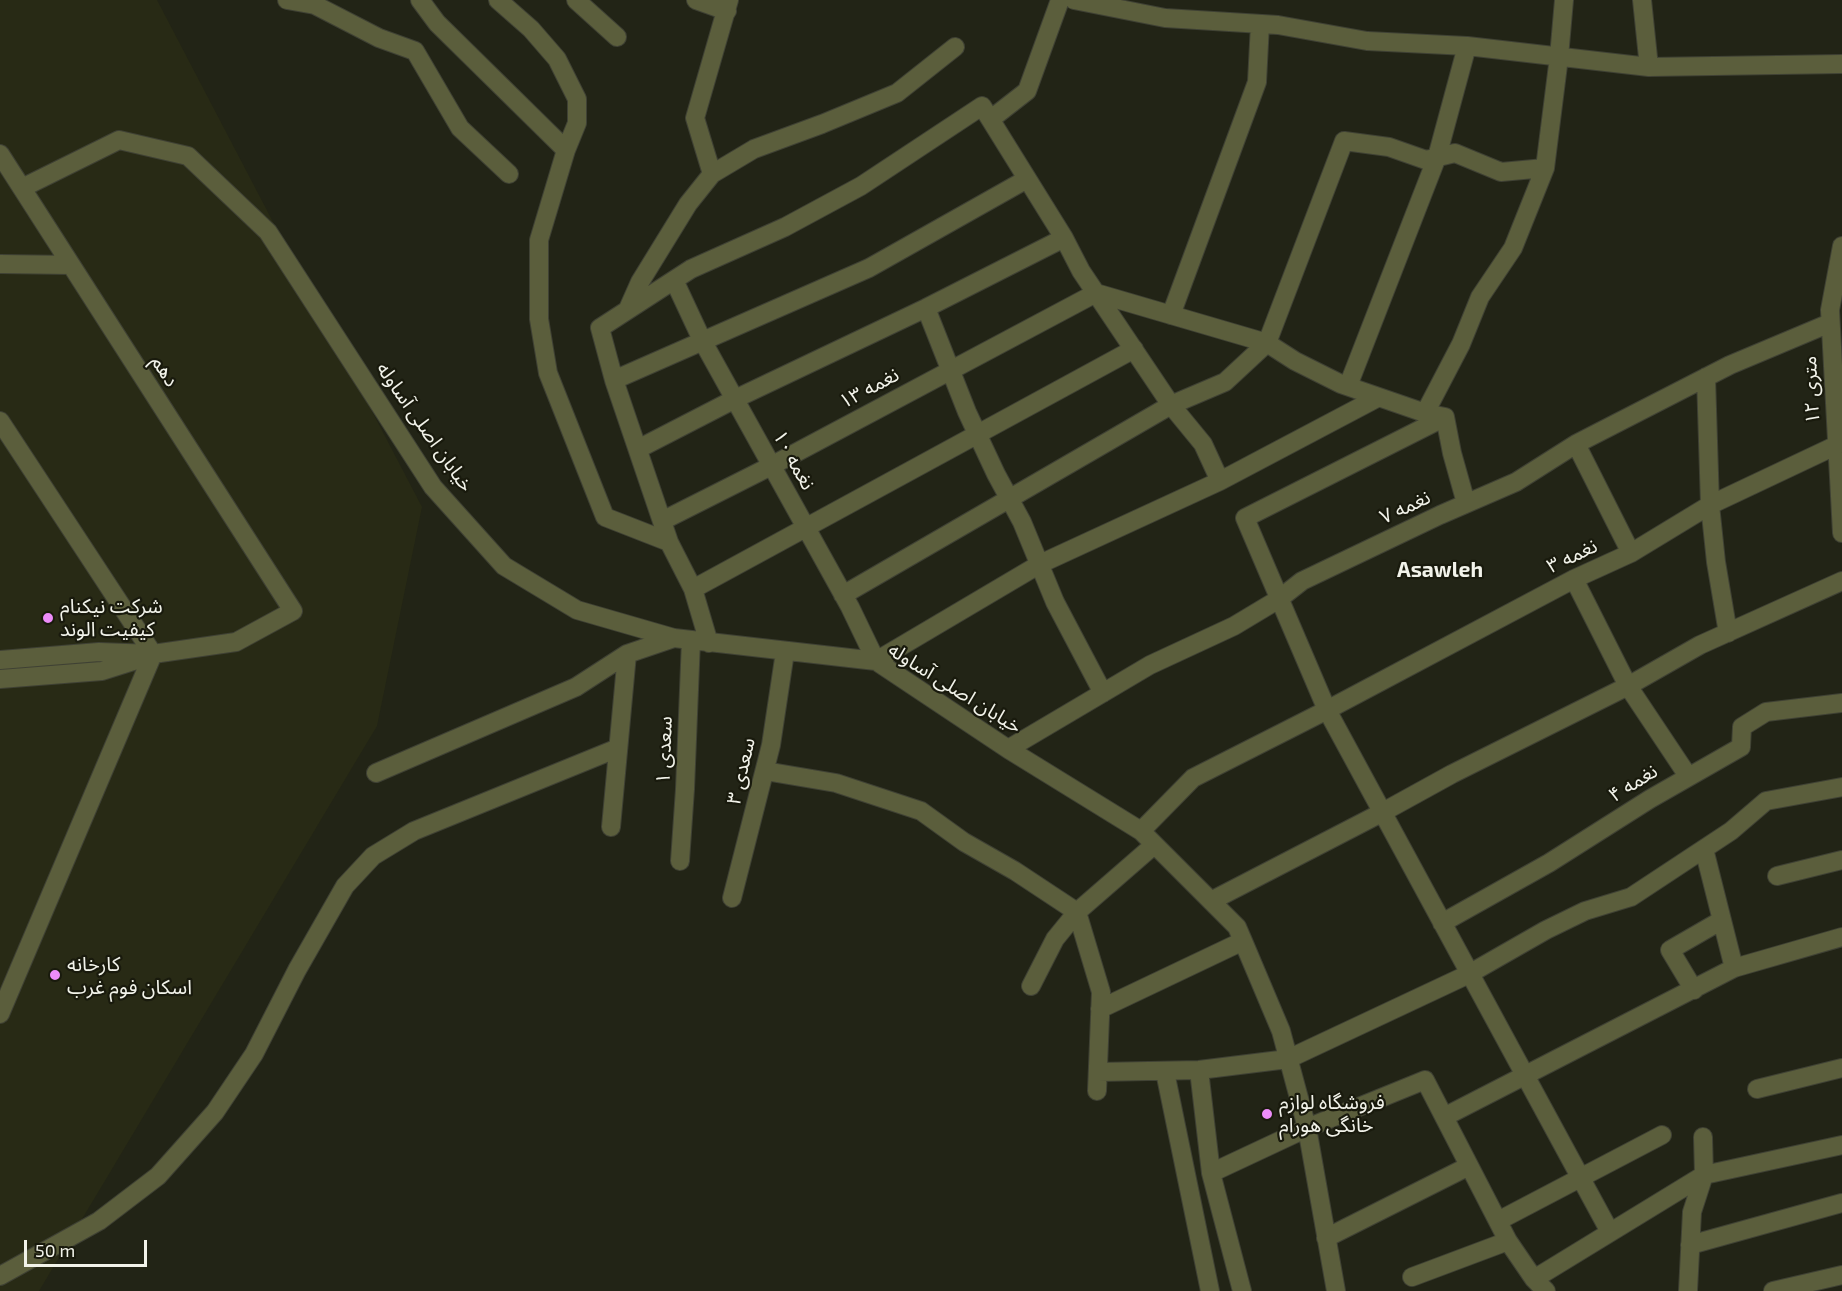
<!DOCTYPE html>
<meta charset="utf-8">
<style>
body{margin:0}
#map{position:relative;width:1842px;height:1291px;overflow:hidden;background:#222416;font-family:"Exo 2",sans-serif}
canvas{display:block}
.scale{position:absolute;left:24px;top:1240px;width:123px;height:27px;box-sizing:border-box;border:3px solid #f2f3ea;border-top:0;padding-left:8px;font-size:18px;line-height:21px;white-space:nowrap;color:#f2f3ea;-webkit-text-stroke:4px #191a0d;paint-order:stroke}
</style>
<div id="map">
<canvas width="1842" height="1291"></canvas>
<div class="scale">50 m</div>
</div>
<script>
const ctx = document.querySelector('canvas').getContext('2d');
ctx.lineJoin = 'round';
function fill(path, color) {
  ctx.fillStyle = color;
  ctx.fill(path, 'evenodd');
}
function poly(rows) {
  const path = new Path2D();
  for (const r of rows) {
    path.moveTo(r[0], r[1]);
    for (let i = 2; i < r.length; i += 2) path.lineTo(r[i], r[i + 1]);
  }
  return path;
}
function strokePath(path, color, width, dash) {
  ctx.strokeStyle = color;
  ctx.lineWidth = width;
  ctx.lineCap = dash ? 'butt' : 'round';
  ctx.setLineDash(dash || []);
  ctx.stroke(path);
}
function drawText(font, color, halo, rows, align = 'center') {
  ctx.font = font + ' "Exo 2","Noto Sans Arabic",sans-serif';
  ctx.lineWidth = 4.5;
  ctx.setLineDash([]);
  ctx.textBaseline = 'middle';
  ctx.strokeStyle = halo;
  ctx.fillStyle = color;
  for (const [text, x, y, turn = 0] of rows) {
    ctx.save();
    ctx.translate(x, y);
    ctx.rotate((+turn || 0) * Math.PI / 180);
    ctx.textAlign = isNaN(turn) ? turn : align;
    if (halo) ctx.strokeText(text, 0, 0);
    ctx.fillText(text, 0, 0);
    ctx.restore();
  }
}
const built = poly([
 [0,0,157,0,422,507,377,726,39,1291,0,1291]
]);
const minor = poly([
 [287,0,315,5,379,38,415,51,460,128,509,174],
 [420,0,437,23,566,150,539,240,539,319,548,373,605,517,669,542,693,589,709,643],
 [498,0,531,29,557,59,577,99,577,123,566,150],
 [576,0,617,37],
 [696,0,727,11],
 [1074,0,1165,18,1278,25,1367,41,1467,46,1649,67,1842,64],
 [1642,0,1649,67],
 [991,119,1027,91,1060,0],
 [0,154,293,611,236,642,153,654,99,652,0,660],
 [712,174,695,118,729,0],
 [22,188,119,140,188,156,268,232,433,487,504,566,577,610,674,638,876,661,1008,749,1141,831],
 [1842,246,1830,310,1842,533],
 [0,264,71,265],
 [674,280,702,340,850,607,876,661,1040,564,1220,481,1379,397],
 [926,308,967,412,996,474,1022,522,1055,602,1103,693],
 [628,309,640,282,688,204,712,174,754,149,822,124,897,93,955,47],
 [1171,315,1257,82,1260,24],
 [1706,377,1710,505,1716,562,1728,633],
 [614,380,869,268,1027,179],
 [1348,386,1437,157,1467,46],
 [1425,413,1461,344,1480,297,1513,248,1545,168,1559,57,1564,0],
 [1445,417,1245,518,1327,710,1610,1232],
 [0,421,153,654,0,1014],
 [1576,444,1631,553],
 [638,449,735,399,926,308,1064,238,1081,271,1171,405,1203,444,1220,481],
 [662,521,771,466,1096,293,1267,343,1344,141,1389,147,1426,160,1455,153,1501,172,1545,168],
 [669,542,614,380,600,328,691,269,785,227,861,186,982,106,1064,238],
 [1574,579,1628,686,1688,776],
 [693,589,1134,349],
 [843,595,1171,405,1225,382,1267,343,1295,361,1341,384,1425,413,1445,417,1452,453,1466,503],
 [0,679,102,671,143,658],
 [1008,749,1150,665,1234,626,1279,599,1302,581,1440,515,1516,482,1576,444,1730,365,1830,323],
 [765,771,836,783,921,811,964,842,1015,871,1077,912,1154,845],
 [376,773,576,687,627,654,674,638],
 [611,827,627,654],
 [1704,849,1734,968],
 [680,861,685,789,691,640],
 [1777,876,1842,860],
 [732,898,771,745,785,652],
 [1211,901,1383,812,1452,774,1628,686,1700,645,1842,581],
 [1442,923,1549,863,1650,799,1741,747,1742,727,1766,712,1842,703],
 [1031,986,1055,939,1077,912,1101,992,1097,1091],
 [1694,990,1670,950,1722,920],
 [1100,1009,1243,941],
 [1199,1070,1211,1173,1242,1291],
 [1098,1072,1199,1070,1288,1059,1469,974,1546,930,1585,911,1631,897,1731,831,1766,801,1842,787],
 [1165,1072,1210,1291],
 [1757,1089,1842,1068],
 [1444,1117,1734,968,1842,937],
 [1211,1173,1307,1128,1425,1080,1508,1241,1534,1279,1546,1291],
 [1498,1221,1662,1135],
 [1326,1238,1469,1166],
 [1690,1245,1842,1203],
 [0,1276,99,1221,158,1176,215,1112,254,1054,297,970,345,886,373,856,414,831,618,748],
 [1412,1277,1508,1241],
 [1534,1279,1704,1175,1842,1145],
 [1336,1291,1307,1128,1281,1031,1243,941,1237,927,1141,831,1193,778,1327,710,1574,579,1631,553,1710,505,1837,445],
 [1688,1291,1692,1212,1704,1175,1703,1137],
 [1773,1291,1842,1275]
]);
const markers = [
 [48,618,6,"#ed8cf9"],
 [55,975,6,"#ed8cf9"],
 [1267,1114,6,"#ed8cf9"]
];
const streetNames = [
 ["دهم",165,371,57],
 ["نغمه ۱۳",869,388,-28],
 ["۱۲ متری",1811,390,-93],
 ["خیابان اصلی آساوله",425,427,55],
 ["نغمه ۱۰",794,460,61],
 ["نغمه ۷",1405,507,-25],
 ["نغمه ۳",1572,556,-26],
 ["خیابان اصلی آساوله",955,688,32],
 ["سعدی ۱",664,750,-88],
 ["سعدی ۳",741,771,-77],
 ["نغمه ۴",1633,783,-32]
];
const poiNames = [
 ["شرکت نیکنام",60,606],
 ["کیفیت الوند",60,629],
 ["کارخانه",67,964],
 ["اسکان فوم غرب",67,987],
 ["فروشگاه لوازم",1279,1102],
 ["خانگی هورام",1279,1125]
];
const neighbourhoodNames = [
 ["Asawleh",1440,570]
];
fill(built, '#282a15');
strokePath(minor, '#3f4134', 20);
strokePath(minor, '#5b5e3c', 18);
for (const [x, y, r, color] of markers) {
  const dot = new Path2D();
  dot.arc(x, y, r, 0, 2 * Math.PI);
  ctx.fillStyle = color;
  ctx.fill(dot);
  strokePath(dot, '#191a0d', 2);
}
drawText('20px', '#f2f3ea', '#191a0d', streetNames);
drawText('20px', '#f2f3ea', '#191a0d', poiNames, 'left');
drawText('bold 21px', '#f2f3ea', '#191a0d', neighbourhoodNames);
</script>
